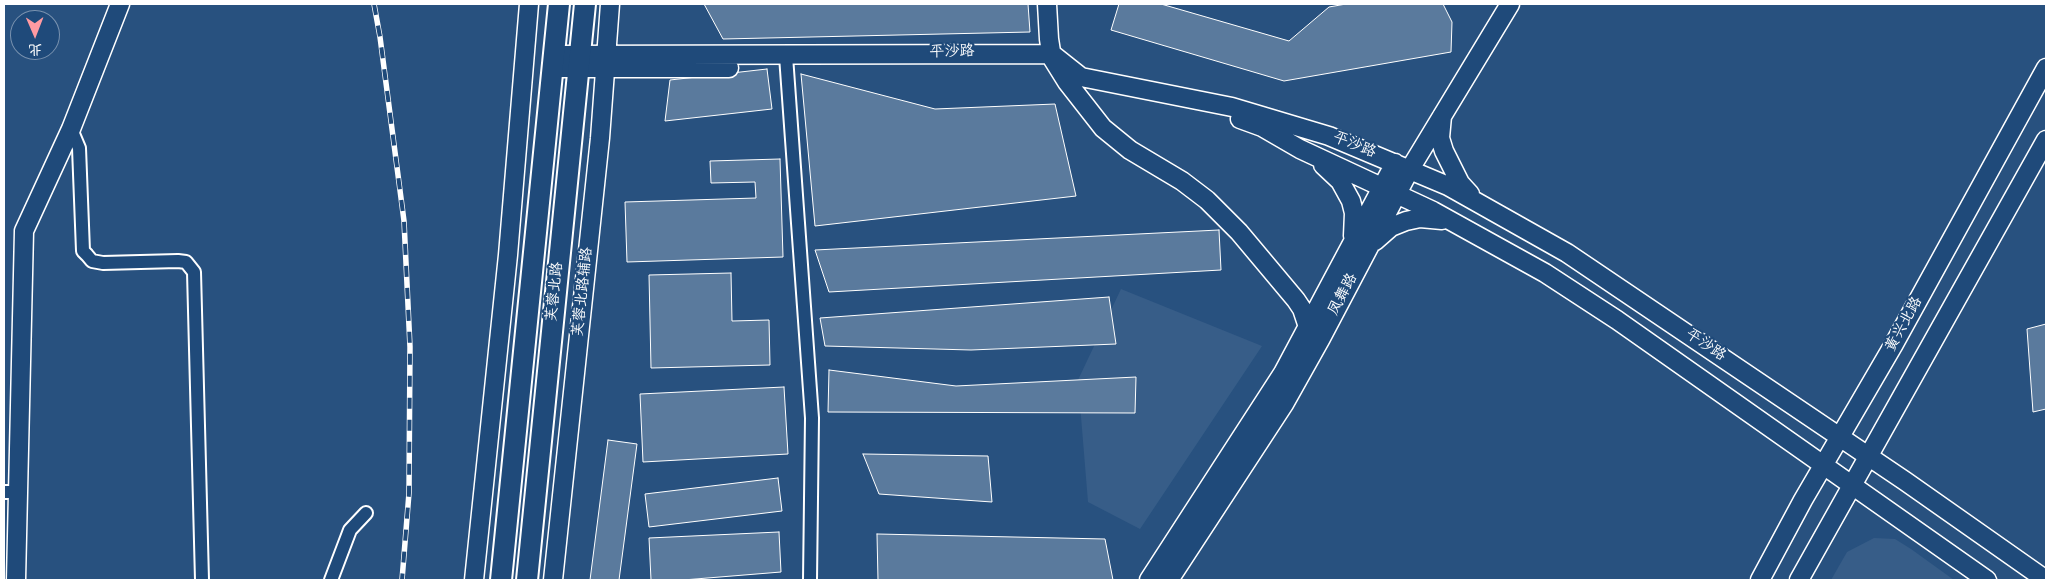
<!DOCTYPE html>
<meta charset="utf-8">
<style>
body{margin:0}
#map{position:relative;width:2050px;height:584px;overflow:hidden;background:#28517f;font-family:Kalam,"LXGW WenKai TC",sans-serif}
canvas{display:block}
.frame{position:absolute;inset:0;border:5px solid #fff;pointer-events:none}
.north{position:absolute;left:10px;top:10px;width:50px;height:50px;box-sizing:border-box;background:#1f4a7a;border:1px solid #7992af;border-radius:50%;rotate:179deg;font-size:14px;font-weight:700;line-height:20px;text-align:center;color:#fff}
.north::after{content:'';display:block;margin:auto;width:18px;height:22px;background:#ff9aa2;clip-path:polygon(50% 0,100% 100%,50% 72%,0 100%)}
</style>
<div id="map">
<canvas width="2050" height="584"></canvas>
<div class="frame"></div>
<div class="north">北</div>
</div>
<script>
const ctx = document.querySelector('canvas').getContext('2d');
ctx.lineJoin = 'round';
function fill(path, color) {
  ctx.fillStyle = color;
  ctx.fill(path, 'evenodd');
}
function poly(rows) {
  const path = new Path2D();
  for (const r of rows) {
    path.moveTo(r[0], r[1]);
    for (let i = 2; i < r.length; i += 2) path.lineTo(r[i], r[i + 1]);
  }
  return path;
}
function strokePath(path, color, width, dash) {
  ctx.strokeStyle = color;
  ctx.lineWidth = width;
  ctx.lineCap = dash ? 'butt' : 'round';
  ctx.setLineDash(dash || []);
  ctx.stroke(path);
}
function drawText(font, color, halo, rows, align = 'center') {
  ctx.font = font + ' Kalam,"LXGW WenKai TC",sans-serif';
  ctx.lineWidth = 4.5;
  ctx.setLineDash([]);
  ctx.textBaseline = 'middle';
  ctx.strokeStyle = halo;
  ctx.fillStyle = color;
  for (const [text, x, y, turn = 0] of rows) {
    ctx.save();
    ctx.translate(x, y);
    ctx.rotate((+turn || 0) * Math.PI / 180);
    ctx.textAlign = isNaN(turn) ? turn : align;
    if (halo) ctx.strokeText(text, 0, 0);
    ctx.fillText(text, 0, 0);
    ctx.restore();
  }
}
const built = poly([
 [1121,289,1262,346,1140,529,1088,502,1078,380],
 [1874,538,1895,539,1911,549,1954,580,1831,580,1847,552]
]);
const building = poly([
 [704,4,1028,4,1030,32,723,39,704,4],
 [1119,4,1161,4,1289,41,1329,7,1346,4,1443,4,1452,22,1451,52,1284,81,1111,30,1119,4],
 [767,69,772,109,665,121,670,80,767,69],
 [801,74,935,109,1055,104,1076,196,815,226,801,74],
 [780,159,783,257,627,262,625,202,756,198,755,182,711,183,710,161,780,159],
 [1219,230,1221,270,829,292,815,250,1219,230],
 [731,273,732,321,769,320,770,365,651,368,649,275,731,273],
 [1109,297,1116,344,971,350,825,346,820,318,1109,297],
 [2046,324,2046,409,2033,412,2027,329,2046,324],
 [829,370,956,386,1136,377,1135,413,828,412,829,370],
 [784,387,788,454,643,462,640,394,784,387],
 [608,440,637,444,619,580,590,580,608,440],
 [863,454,988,456,992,502,879,494,863,454],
 [778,478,782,511,649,527,645,494,778,478],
 [779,532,781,572,683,580,651,580,649,538,779,532],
 [877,534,1105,539,1113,580,878,580,877,534]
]);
const street = poly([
 [786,56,812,418,810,580],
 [71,129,79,148,83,251,87,255,92,261,103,263,178,261,186,262,194,272,202,580],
 [4,492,18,492],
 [331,580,350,530,366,513]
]);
const secondary = poly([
 [1047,4,1049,39,1052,58,1067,82,1103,128,1130,150,1182,181,1207,200,1239,232,1296,300,1302,309,1308,327],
 [554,55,1052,54,1081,77,1232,107,1329,136,1448,186,1567,253,1905,481,2046,580],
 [552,68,729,68],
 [1442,116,1440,138,1444,151,1460,183,1470,194],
 [1240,119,1262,127,1300,149,1433,211,1545,273,1617,320,1987,580],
 [1323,165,1340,181,1351,201,1354,213,1353,236],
 [1375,241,1391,227,1406,221,1420,218,1442,220],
 [16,580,24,231,71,129,120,4],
 [474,580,508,255,529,4],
 [553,580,600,138,610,4],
 [1149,580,1283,373,1395,163],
 [1169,580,1284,404,1321,338,1410,169,1510,4],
 [1760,580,1803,500,1894,344,2046,68],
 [1799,580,2046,140]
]);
const primary = poly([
 [501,580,559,4],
 [527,580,585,4]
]);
const rail = poly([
 [374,4,380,37,404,221,410,347,409,493,402,580]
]);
const streetNames = [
 ["平沙路",952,53,-1],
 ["平沙路",1354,146,22],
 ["芙蓉北路",556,292,-84],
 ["芙蓉北路辅路",584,292,-84],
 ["凤舞路",1344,295,-62],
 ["黄兴北路",1905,325,-61],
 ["平沙路",1705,346,34]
];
fill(built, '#375d88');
fill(building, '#5a7a9d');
strokePath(building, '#fff', 1);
strokePath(street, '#fff', 16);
strokePath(secondary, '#fff', 21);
strokePath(primary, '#fff', 24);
strokePath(street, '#1f4a7a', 12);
strokePath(secondary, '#1f4a7a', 18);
strokePath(primary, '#1f4a7a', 20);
strokePath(rail, '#fff', 5.5);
strokePath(rail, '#1f4a7a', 4, [11]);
drawText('15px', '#fff', '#1f4a7a', streetNames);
</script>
